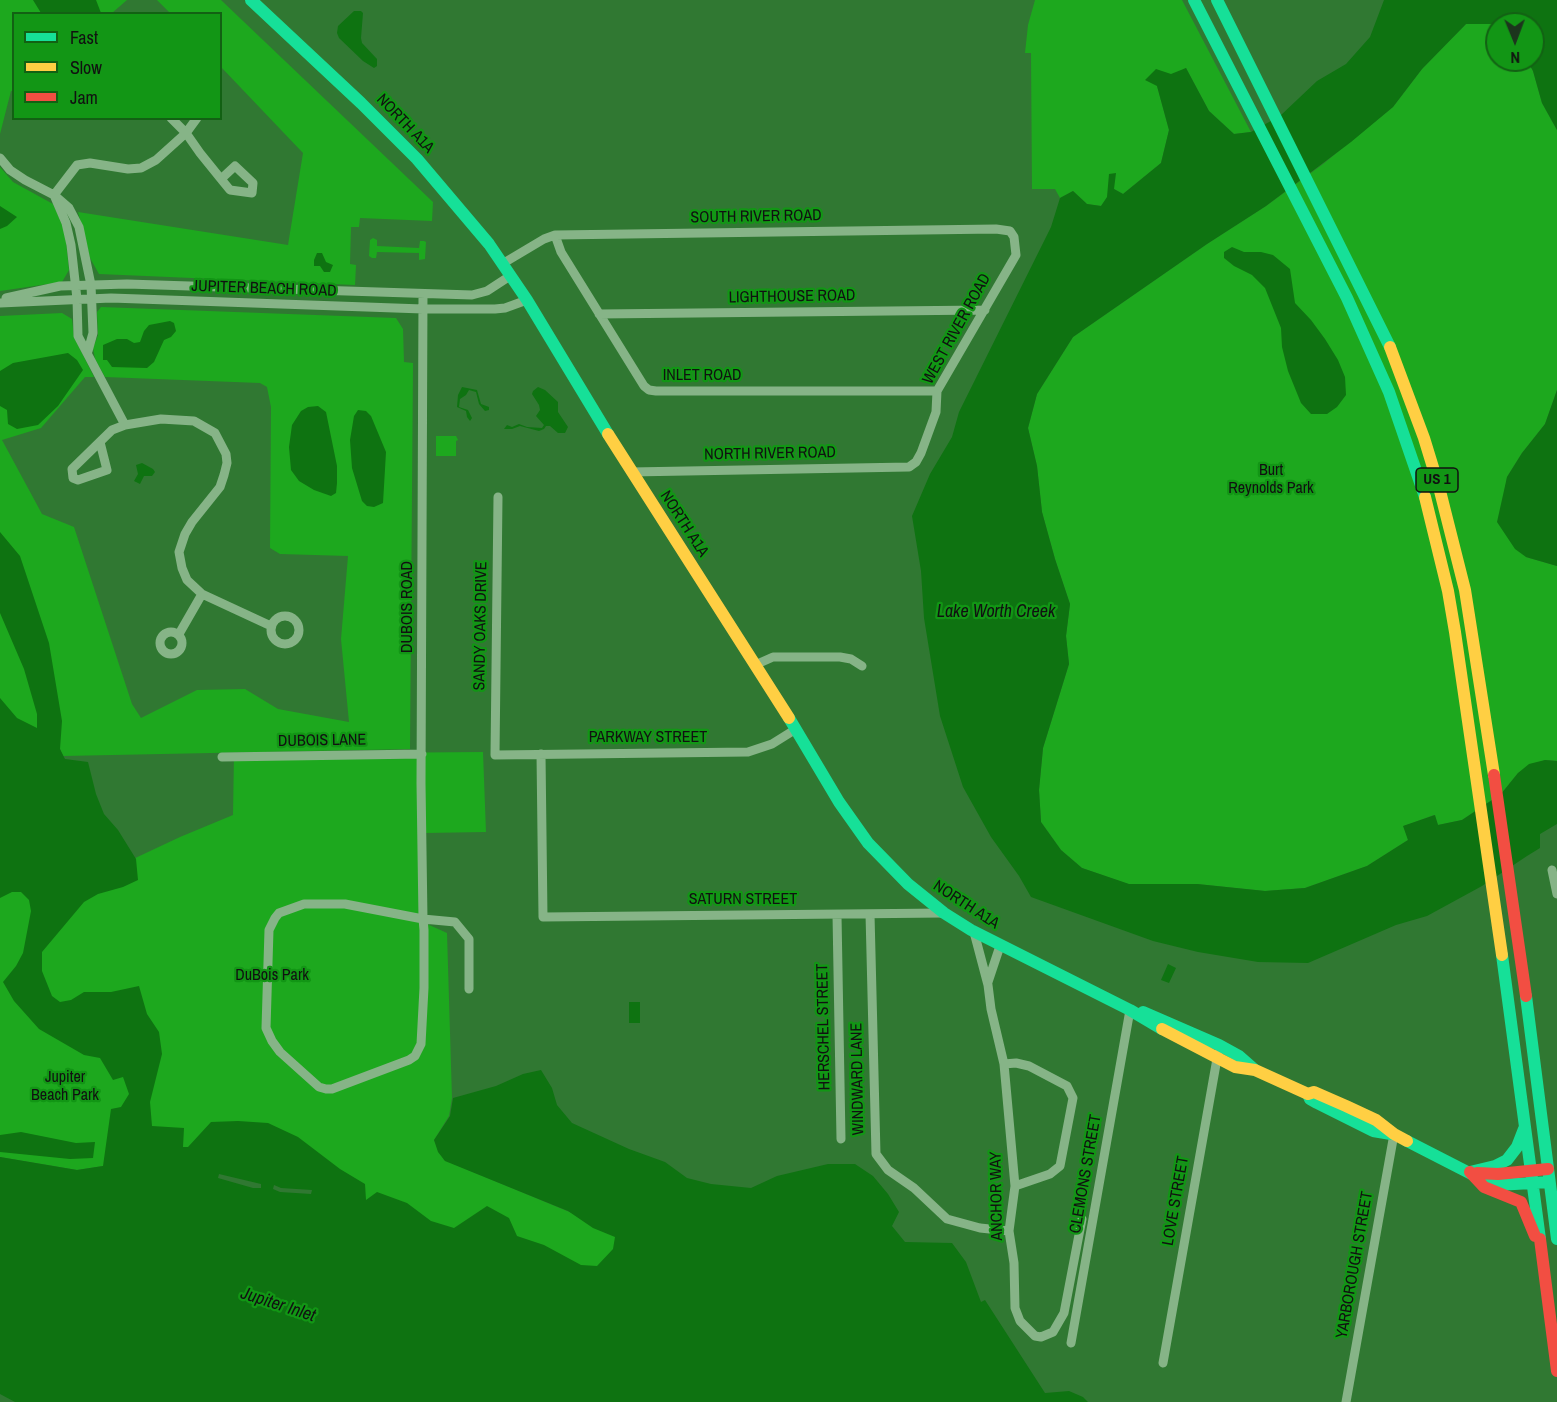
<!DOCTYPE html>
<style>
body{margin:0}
#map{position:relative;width:1557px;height:1402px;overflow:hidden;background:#307832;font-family:"Archivo Narrow",sans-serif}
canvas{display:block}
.legend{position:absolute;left:12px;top:12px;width:210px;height:108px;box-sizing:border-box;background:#129615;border:2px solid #126113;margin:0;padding:8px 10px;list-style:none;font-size:18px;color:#111}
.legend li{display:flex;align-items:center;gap:12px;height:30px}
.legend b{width:30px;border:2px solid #126113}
.north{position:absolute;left:1485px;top:12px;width:60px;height:60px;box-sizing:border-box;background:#129615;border:2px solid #126113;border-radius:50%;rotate:179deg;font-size:16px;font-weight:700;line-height:24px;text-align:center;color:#111}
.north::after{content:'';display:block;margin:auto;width:21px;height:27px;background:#1c351d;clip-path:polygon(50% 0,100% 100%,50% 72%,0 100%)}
</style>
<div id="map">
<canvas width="1557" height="1402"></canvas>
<ul class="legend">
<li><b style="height:8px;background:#16e098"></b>Fast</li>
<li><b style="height:8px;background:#ffcf43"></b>Slow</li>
<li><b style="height:8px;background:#f24e42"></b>Jam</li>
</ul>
<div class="north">N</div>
</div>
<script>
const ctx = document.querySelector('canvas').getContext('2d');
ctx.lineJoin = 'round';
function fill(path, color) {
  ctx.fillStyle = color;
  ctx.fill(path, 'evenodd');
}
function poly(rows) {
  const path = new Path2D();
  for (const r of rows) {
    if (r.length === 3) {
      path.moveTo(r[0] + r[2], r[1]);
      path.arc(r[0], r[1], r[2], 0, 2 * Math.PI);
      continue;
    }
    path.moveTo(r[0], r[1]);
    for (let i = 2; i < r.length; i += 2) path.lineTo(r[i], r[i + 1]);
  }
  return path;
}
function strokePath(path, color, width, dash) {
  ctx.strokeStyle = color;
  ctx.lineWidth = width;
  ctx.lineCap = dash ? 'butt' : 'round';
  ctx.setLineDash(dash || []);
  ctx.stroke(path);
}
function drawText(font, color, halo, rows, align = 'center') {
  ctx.font = font + ' "Archivo Narrow",sans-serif';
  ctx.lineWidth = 4.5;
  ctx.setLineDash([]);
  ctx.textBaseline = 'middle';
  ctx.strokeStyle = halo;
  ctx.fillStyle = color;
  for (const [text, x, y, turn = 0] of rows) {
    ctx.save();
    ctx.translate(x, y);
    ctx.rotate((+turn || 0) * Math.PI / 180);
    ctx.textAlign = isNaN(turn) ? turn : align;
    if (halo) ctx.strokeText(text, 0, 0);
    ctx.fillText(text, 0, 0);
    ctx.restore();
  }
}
const green = poly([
 [0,0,127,0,112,13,14,14,13,91,11,91,0,134],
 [157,0,221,0,433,202,432,221,360,218,359,227,351,227,350,264,356,265,355,285,99,274,90,258,78,212,288,245,303,153,221,67,220,14,170,13],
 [1035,0,1182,0,1251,132,1234,134,1209,111,1186,68,1157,86,1169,130,1161,163,1123,194,1114,189,1101,206,1087,204,1073,191,1060,198,1055,189,1032,189,1031,53,1025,53,1028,25],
 [1485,23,1502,24,1497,24,1497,60,1527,60,1533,71,1542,103,1557,130,1557,390,1545,424,1522,453,1507,477,1504,499,1526,557,1557,566,1557,761,1545,760,1518,773,1501,794,1462,820,1438,825,1434,815,1404,826,1408,840,1367,866,1305,888,1265,891,1197,884,1128,884,1082,868,1061,850,1041,822,1039,790,1043,748,1069,664,1066,636,1070,604,1055,559,1042,512,1037,466,1028,428,1037,394,1073,337,1207,244,1266,206,1323,164,1393,107,1422,69,1466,24],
 [0,167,13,182,53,204,58,215,65,232,69,270,62,282,0,291],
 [373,238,377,240,377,246,419,248,420,241,424,241,426,242,425,259,419,260,419,253,377,252,376,258,372,258,369,256,370,240],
 [101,307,396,318,403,329,404,362,413,363,410,749,63,756,60,749,59,759,131,860,180,837,233,815,234,754,483,752,486,832,425,833,427,924,447,933,452,1098,449,1116,434,1140,444,1160,584,1218,616,1237,615,1249,598,1267,581,1266,508,1249,366,1201,103,1166,77,1170,0,1157,0,316,62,313,72,319,74,337,94,377,85,377,41,428,2,440,42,514,74,527,132,704,141,718,197,690,245,689,278,709,349,722,341,639,348,556,280,554,270,548,271,407,267,387,260,383,105,377,95,359,93,348,98,335,97,312],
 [436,436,456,436,458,440,456,441,456,456,436,456]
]);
const water = poly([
 [33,0,96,0,101,13,41,13],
 [1384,0,1557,0,1557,130,1542,103,1533,71,1527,60,1533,60,1533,24,1466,24,1422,69,1393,107,1351,142,1266,206,1207,244,1073,337,1037,394,1028,428,1037,466,1042,512,1055,559,1070,604,1066,636,1069,664,1043,748,1039,790,1041,822,1061,850,1082,868,1129,884,1197,884,1265,891,1305,888,1367,866,1408,840,1403,826,1435,815,1438,825,1462,820,1501,794,1518,773,1529,764,1545,760,1557,761,1557,824,1540,834,1540,848,1527,856,1482,886,1427,916,1396,925,1308,963,1258,962,1198,952,1153,941,1031,897,1019,876,991,837,963,787,940,716,924,618,921,571,912,516,930,474,952,437,959,412,1051,227,1060,198,1073,191,1087,204,1101,206,1107,197,1109,174,1116,173,1114,189,1123,194,1161,163,1169,130,1157,86,1145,80,1156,69,1171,74,1186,68,1209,111,1234,134,1251,132,1280,116,1317,81,1346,64,1370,37],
 [354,11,361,11,363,13,361,38,362,43,377,59,377,66,374,68,363,61,339,38,337,33,338,26],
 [0,206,17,217,7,226,0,229],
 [1232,247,1244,252,1261,252,1273,255,1290,269,1295,303,1311,320,1325,339,1338,360,1345,377,1346,395,1337,407,1327,414,1311,414,1301,403,1288,371,1282,347,1281,328,1265,288,1252,275,1234,266,1224,258,1224,252],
 [317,253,322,253,326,262,333,265,330,272,324,272,320,266,314,266,314,260],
 [170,321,174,323,176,331,171,337,164,340,154,362,147,368,112,367,107,360,103,360,103,345,117,339,127,339,134,343,140,342,144,331,149,325],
 [68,353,77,360,83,370,58,406,38,425,17,429,8,424,7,410,0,406,0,371,13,363],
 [462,387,477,390,481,404,489,407,489,410,485,411,479,404,476,392,469,390,466,395,460,399,459,407,468,410,472,418,470,421,467,417,466,411,457,407,458,395],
 [538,387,545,390,558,402,558,412,568,427,565,433,558,433,550,426,546,426,544,429,539,431,520,426,512,429,504,429,507,425,512,427,519,424,527,427,542,428,544,425,536,416,540,410,539,405,532,394,533,391],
 [1557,390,1557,566,1526,557,1515,549,1497,522,1507,477,1522,453,1545,424],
 [318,406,326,412,337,466,337,483,336,493,331,496,314,490,299,481,291,470,289,447,292,425,301,411,308,407],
 [358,410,366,411,371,416,386,452,383,503,374,507,367,506,362,501,352,468,350,440,354,416],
 [142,463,153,469,155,472,152,476,144,476,140,484,134,481,138,474,136,465],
 [0,532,20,556,49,643,62,721,60,749,65,759,88,762,96,794,104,814,118,830,136,859,138,880,123,887,98,894,84,902,42,952,42,971,52,996,60,1002,71,1000,84,992,111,992,139,986,147,1014,159,1032,162,1054,150,1102,152,1126,184,1128,183,1147,188,1147,211,1122,238,1121,268,1123,298,1137,340,1169,365,1184,366,1200,377,1192,407,1203,431,1221,454,1228,487,1206,509,1218,517,1236,544,1245,581,1265,597,1266,613,1249,615,1237,593,1228,568,1211,445,1161,438,1152,434,1140,450,1116,453,1098,496,1086,523,1074,541,1070,552,1088,557,1105,572,1123,629,1149,665,1162,687,1178,711,1184,751,1188,777,1176,828,1164,855,1164,873,1176,888,1194,899,1212,892,1226,905,1242,952,1243,966,1262,981,1302,985,1300,1045,1393,1069,1391,1083,1397,1088,1402,15,1402,0,1394,0,1157,77,1170,103,1166,111,1109,121,1107,129,1094,123,1077,113,1080,100,1058,84,1055,39,1029,14,1001,3,982,16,966,23,953,31,911,29,900,21,892,12,892,0,898,0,698,17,718,37,728,37,714,24,669,0,613],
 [1168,964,1176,968,1169,983,1161,980],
 [629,1002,640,1002,640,1023,629,1023],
 [21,1132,76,1143,95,1142,93,1158,70,1159,0,1152,0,1135]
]);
const pier = poly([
 [219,1174,261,1184,261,1188,253,1188,218,1178],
 [274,1185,281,1188,312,1190,311,1194,280,1192,273,1189]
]);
const street = poly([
 [171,118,186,133,200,153,221,179,230,190,252,193,253,183,235,166,221,179],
 [0,158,10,170,25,180,54,195,69,208,79,227,91,285,93,333,88,351],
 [54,195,66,223,71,245,77,299,78,336,125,425],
 [54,195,77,165,90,163,128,169,141,168,156,160,186,133,197,118],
 [555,235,561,252,644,386,649,390,656,391,937,391],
 [502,264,544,239,555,235,996,229,1010,231,1014,237,1016,255,937,391,936,412,921,453,916,462,909,467,631,472],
 [423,295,421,783,423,919,424,930,424,988,421,1044,415,1056,409,1060,332,1089,326,1089,319,1087,280,1052,272,1041,266,1028,269,930,275,918,279,913,304,904,345,904,423,919,455,922,469,939,469,989],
 [6,298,60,286,127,284,472,295,487,291,510,276],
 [0,303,111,298,423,309,495,309,505,308,527,300],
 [599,314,985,310],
 [100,442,107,470,78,480,73,478,72,469,112,430,125,425,161,419,194,421,215,433,226,454,227,463,224,475,220,487,192,522,185,534,179,552,182,568,187,580,202,594,271,626],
 [498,497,495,755,748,752,772,744,796,729],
 [285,630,14],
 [171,643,11],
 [179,634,202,594],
 [755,665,773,657,840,657,851,659,862,666],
 [541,754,543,917,944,913],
 [222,757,422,754],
 [1552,870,1557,894],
 [870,914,876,1154,888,1170,914,1188,947,1219,980,1228,1009,1231],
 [837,915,841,1139],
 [974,932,988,985,991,1009,1004,1064,1015,1186,1009,1231,1014,1263,1015,1308,1020,1321,1035,1336,1041,1337,1053,1332,1064,1313,1082,1219],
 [988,982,1000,946],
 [1004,1064,1016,1063,1029,1066,1067,1086,1073,1098,1060,1166,1050,1174,1015,1186],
 [1071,1343,1130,1010],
 [1163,1363,1218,1053],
 [1346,1402,1394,1134]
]);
const fast = poly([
 [251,0,361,103,417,159,489,244,527,300,608,434],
 [1194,0,1347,298,1389,392,1425,497],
 [1217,0,1390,347],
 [789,718,839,802,868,843,908,884,944,913,971,930,1130,1010,1162,1029],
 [1502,955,1540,1239],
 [1526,996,1557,1239],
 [1143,1012,1219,1045,1239,1056,1255,1070],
 [1308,1094,1310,1099,1317,1103,1373,1131,1391,1134],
 [1407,1141,1487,1182,1497,1185,1549,1182],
 [1470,1172,1495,1166,1507,1160,1517,1147,1524,1129]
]);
const slow = poly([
 [1390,347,1424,438,1439,487,1465,590,1494,775],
 [608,434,789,718],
 [1425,497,1448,591,1455,632,1502,955],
 [1162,1029,1235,1067,1255,1070,1308,1094,1314,1092,1346,1106,1376,1120,1394,1134,1407,1141]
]);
const jam = poly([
 [1494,775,1526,996],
 [1470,1172,1484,1187,1521,1202,1535,1236],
 [1477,1173,1498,1174,1548,1169],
 [1540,1239,1557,1371]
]);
const shields = [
 [1437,480,42]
];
const shieldNames = [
 ["US 1",1437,480]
];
const streetNames = [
 ["NORTH A1A",405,124,46],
 ["SOUTH RIVER ROAD",756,217,-1],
 ["JUPITER BEACH ROAD",264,289,2],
 ["LIGHTHOUSE ROAD",792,297,-1],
 ["WEST RIVER ROAD",957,329,-61],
 ["INLET ROAD",702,376],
 ["NORTH RIVER ROAD",770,454,-1],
 ["NORTH A1A",684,524,57],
 ["DUBOIS ROAD",408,607,-90],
 ["SANDY OAKS DRIVE",481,626,-89],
 ["PARKWAY STREET",648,738],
 ["DUBOIS LANE",322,741,-1],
 ["SATURN STREET",743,900],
 ["NORTH A1A",966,905,33],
 ["HERSCHEL STREET",824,1027,-91],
 ["WINDWARD LANE",858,1079,-91],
 ["CLEMONS STREET",1086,1174,-80],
 ["ANCHOR WAY",997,1196,-91],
 ["LOVE STREET",1176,1201,-80],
 ["YARBOROUGH STREET",1355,1265,-80]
];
const parkNames = [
 ["Burt",1271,471],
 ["Reynolds Park",1271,489],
 ["DuBois Park",272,976],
 ["Jupiter",65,1078],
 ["Beach Park",65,1096]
];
const waterNames = [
 ["Lake Worth Creek",996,612],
 ["Jupiter Inlet",278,1305,18]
];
fill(green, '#1da81e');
fill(water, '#0e7311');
fill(pier, '#307832');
strokePath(street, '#86b487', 9);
strokePath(fast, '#16e098', 12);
strokePath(slow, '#ffcf43', 12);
strokePath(jam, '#f24e42', 12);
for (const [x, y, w] of shields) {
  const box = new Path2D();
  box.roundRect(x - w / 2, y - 12, w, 24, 4.5);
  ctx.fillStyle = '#129615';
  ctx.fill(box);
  strokePath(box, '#111', 1.5);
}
drawText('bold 15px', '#111', null, shieldNames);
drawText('16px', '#111', '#129615', streetNames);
drawText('16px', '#111', '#129615', parkNames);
drawText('italic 18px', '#111', '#129615', waterNames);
</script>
